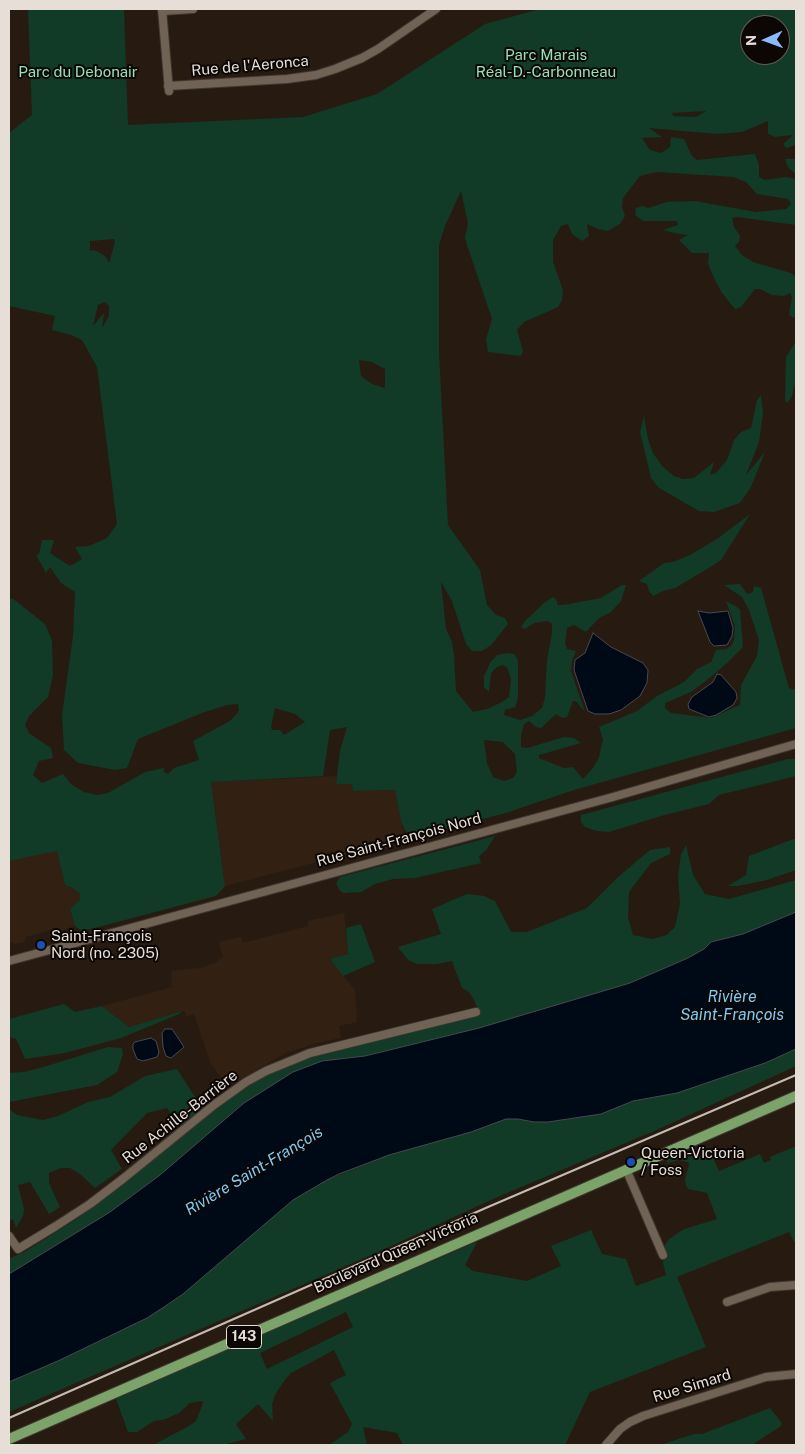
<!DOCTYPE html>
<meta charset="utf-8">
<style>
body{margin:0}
#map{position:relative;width:805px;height:1454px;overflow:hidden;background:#271b11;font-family:"Public Sans",sans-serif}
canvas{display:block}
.frame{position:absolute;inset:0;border:10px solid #e6ded7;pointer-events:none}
.north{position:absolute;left:740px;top:15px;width:50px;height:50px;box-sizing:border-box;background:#0c0704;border:1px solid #635d58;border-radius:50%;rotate:268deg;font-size:14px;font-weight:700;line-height:20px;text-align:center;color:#e6ded7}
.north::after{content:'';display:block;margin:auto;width:18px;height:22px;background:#8bbafc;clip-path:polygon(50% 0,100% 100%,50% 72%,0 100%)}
</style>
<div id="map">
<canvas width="805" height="1454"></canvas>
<div class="frame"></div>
<div class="north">N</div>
</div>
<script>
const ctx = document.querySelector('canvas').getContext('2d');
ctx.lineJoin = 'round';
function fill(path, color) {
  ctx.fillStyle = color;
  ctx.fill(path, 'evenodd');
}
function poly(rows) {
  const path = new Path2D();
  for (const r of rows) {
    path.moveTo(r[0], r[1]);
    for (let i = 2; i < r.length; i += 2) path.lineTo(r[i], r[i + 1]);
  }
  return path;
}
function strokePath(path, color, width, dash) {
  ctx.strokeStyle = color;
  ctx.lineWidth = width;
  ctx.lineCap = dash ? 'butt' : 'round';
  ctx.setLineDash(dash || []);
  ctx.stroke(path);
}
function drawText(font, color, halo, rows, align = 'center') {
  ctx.font = font + ' "Public Sans",sans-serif';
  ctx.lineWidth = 4;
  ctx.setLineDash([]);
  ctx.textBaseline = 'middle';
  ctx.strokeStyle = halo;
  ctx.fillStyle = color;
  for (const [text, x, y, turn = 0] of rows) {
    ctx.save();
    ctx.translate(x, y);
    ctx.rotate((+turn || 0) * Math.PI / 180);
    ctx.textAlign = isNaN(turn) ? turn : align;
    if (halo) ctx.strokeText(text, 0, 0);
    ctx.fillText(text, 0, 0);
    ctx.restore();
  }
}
const built = poly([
 [337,776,336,784,352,784,354,791,395,790,405,839,225,886,211,782],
 [57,850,65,885,74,889,80,894,80,899,70,909,75,926,62,930,54,929,26,937,24,942,14,944,12,942,9,943,9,861],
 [344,913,348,954,330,959,355,990,357,1022,339,1026,341,1038,316,1043,284,1054,228,1086,211,1064,194,1014,186,1017,185,1012,182,1011,129,1027,102,1006,172,987,171,971,200,968,215,963,223,957,219,942,241,937,243,943,308,926,308,921]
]);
const green = poly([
 [28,9,124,9,128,125,303,117,377,94,485,24,540,9,796,9,796,145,786,148,783,144,793,135,775,137,768,134,768,121,742,132,717,134,649,128,662,137,642,138,650,150,661,153,670,147,671,137,684,139,692,156,697,160,755,154,759,165,759,177,765,180,786,177,796,179,796,225,737,217,732,218,734,227,740,236,739,242,735,246,742,255,753,262,791,273,796,277,796,316,793,318,789,314,792,297,790,293,784,296,772,295,760,289,755,289,741,307,735,309,722,293,714,278,708,264,709,253,692,253,679,240,688,235,674,233,663,230,678,225,677,221,643,221,635,215,636,208,643,206,648,208,667,202,695,201,756,212,786,209,791,204,788,199,757,194,746,182,734,177,657,172,640,176,623,198,622,207,625,216,620,224,608,231,598,229,587,224,589,236,582,241,572,234,568,224,561,226,553,240,553,262,563,290,562,300,558,307,524,322,517,330,523,351,521,356,488,352,486,339,492,319,467,245,465,238,468,223,461,191,445,226,439,245,439,353,448,525,480,570,487,605,496,615,505,618,508,624,491,645,482,651,472,651,466,644,452,601,441,582,446,629,452,642,454,655,456,691,473,712,487,709,502,702,509,697,511,679,507,667,502,665,497,667,491,673,489,692,484,687,484,676,490,663,497,655,507,653,514,654,518,660,518,698,515,707,505,710,504,715,520,720,532,716,542,708,545,697,547,660,552,633,552,624,548,621,534,623,525,629,521,627,525,621,544,603,553,597,556,599,558,605,563,605,601,598,622,585,626,585,621,601,611,612,599,618,586,632,574,625,567,628,565,643,567,649,576,651,572,661,571,671,585,712,576,701,573,701,567,717,562,718,556,714,541,728,536,727,529,721,524,724,521,736,521,747,527,748,564,737,574,738,581,743,539,755,539,758,564,768,573,767,583,779,593,768,599,757,603,739,599,727,637,711,657,696,684,682,697,669,711,662,716,650,726,649,731,646,734,640,735,626,726,601,737,607,740,610,743,647,727,663,707,680,691,692,665,703,665,708,671,713,711,718,740,705,741,685,757,656,759,640,749,610,742,597,724,585,740,584,747,594,753,592,754,586,761,588,789,688,796,690,796,728,574,790,506,813,416,836,405,831,401,821,395,790,353,791,352,784,336,784,340,751,347,727,330,730,323,776,211,782,225,886,216,896,91,929,80,930,75,926,70,909,80,899,80,894,74,889,65,885,57,851,9,861,9,600,12,598,45,624,52,640,53,675,48,697,29,716,25,725,30,734,51,748,53,758,39,761,33,775,42,783,63,774,71,784,84,792,97,795,108,793,145,772,164,768,164,772,168,774,174,768,199,760,193,741,230,721,239,711,238,704,227,705,202,713,138,739,127,768,115,770,78,763,64,750,62,715,73,636,75,592,61,583,50,567,46,573,36,555,39,554,42,540,54,540,50,553,70,566,82,559,75,547,89,546,107,538,117,524,97,367,82,340,71,335,52,330,55,316,9,306,9,133,32,115],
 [750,25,780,25,780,55,750,55],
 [706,111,696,117,673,116,672,113],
 [114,239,115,242,109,263,106,257,97,251,90,250,90,241],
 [105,302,109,306,109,316,102,328,104,313,93,326,98,305],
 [359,360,372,362,385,369,385,388,372,384,361,376],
 [275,708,295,714,305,722,284,735,280,730,272,730,271,727],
 [484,740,503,742,515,754,517,772,513,778,504,781,493,777,487,763],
 [785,159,796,159,796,175,788,167],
 [796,341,796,378,792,396,787,403,785,400,786,357],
 [761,395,763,414,759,442,746,475,765,452,751,487,740,503,714,512,699,511,659,488,651,478,640,432,644,416,648,439,653,453,662,466,674,476,683,479,694,478,714,462,710,475,716,473,727,460,734,440,741,432,751,428,757,400],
 [750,514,721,560,709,568,675,588,663,591,653,596,649,591,647,584,639,581,664,563,673,562,690,555,717,539],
 [788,759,796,759,796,776,719,795,709,804,661,816,609,832,597,831,585,827,581,822,581,815],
 [495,836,487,849,479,856,481,863,415,878,393,879,375,884,361,892,344,893,340,891,336,883,340,877],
 [796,838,796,870,767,880,738,886,728,886,746,875,749,856],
 [686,845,693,875,705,894,729,899,796,880,796,912,743,934,711,942,704,949,688,958,630,983,479,1028,365,1056,322,1061,244,1103,160,1175,110,1212,9,1274,9,1259,26,1251,77,1219,124,1183,184,1132,167,1108,147,1113,111,1150,122,1169,95,1188,80,1174,70,1168,61,1168,49,1173,49,1183,60,1207,49,1214,30,1182,18,1185,24,1209,23,1216,16,1228,13,1219,9,1221,9,1109,17,1115,43,1120,58,1116,88,1102,110,1097,145,1076,177,1069,206,1114,263,1076,298,1060,479,1013,474,1000,469,992,462,988,452,961,437,964,417,964,408,960,398,947,441,934,432,909,467,894,484,896,495,901,511,932,527,932,587,908,618,877,650,850,670,847,670,854,651,863,629,892,628,918,633,935,652,939,667,935,675,927,680,904,678,876,681,854],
 [361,924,375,962,343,976,330,959,348,954,346,928],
 [64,1004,75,1012,102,1006,129,1027,182,1011,179,1014,121,1038,65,1053,25,1059,16,1039,9,1037,9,1019],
 [108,1047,122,1048,123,1054,117,1072,97,1085,9,1102,9,1073,24,1072,40,1068],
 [796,1049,796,1066,661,1128,493,1199,378,1252,9,1412,9,1382,60,1360,147,1318,164,1307,183,1294,293,1200,327,1180,389,1155,471,1132,506,1119,518,1119,534,1122,548,1122,601,1114,633,1101,677,1093,765,1063],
 [796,1146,796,1242,794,1242,789,1232,677,1277,706,1347,590,1392,565,1445,403,1445,397,1433,363,1427,367,1445,329,1445,348,1432,352,1424,330,1383,346,1375,334,1350,291,1373,284,1381,276,1393,272,1404,273,1421,258,1404,236,1424,246,1439,223,1445,153,1445,189,1426,196,1421,203,1403,202,1401,190,1403,179,1413,163,1420,154,1421,137,1432,128,1432,116,1399,212,1356,477,1242,465,1265,473,1271,527,1281,561,1266,551,1246,591,1230,602,1254,626,1259,636,1286,666,1275,663,1263,665,1245,669,1239,684,1229,717,1219,707,1193,688,1189,686,1185,685,1180,689,1164,687,1162,679,1160,668,1163,666,1161,670,1157,680,1152,698,1156,703,1154,708,1147,719,1171,760,1154,764,1163,771,1160,770,1157],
 [346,1312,353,1327,267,1369,260,1353],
 [770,1408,781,1422,781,1426,752,1445,660,1445,694,1434,702,1434]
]);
const water = poly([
 [698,611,709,613,728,611,733,628,732,636,727,645,714,646,710,642,698,611],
 [593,633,611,647,643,663,648,670,647,683,640,696,621,710,609,714,595,714,588,711,574,670,575,660,585,653,593,633],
 [717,674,721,675,736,692,737,698,733,705,716,715,709,717,689,709,688,704,692,697,713,682,717,674],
 [796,912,796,1049,765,1063,677,1093,633,1101,601,1114,548,1122,534,1122,518,1119,506,1119,471,1132,389,1155,339,1174,327,1180,293,1200,183,1294,164,1307,147,1318,60,1360,9,1382,9,1274,110,1212,160,1175,244,1103,293,1072,322,1061,365,1056,479,1028,630,983,688,958,704,949,711,942,743,934,796,912],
 [165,1029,172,1029,184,1047,171,1058,166,1056,163,1047,162,1033,165,1029],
 [151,1038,156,1041,159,1052,158,1055,157,1057,143,1061,137,1059,133,1049,133,1044,135,1042,151,1038]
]);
const minor = poly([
 [162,9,169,91],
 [162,11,193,9],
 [168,86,287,79,316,75,335,69,362,58,378,49,436,9],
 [9,961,613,797,796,744],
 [626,1169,663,1255],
 [9,1236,18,1249,56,1226,90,1204,124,1178,214,1105,246,1082,266,1071,310,1053,476,1012],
 [727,1302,770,1287,796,1285],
 [606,1445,620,1429,630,1422,643,1416,766,1377,796,1374]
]);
const major = poly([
 [9,1439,796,1096]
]);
const rail = poly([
 [9,1418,488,1207,796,1075]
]);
const markers = [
 [41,945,5,"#1a4fb4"],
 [631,1162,5,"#1a4fb4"]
];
const shields = [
 [244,1337,35]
];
const shieldNames = [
 ["143",244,1337]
];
const parkNames = [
 ["Parc Marais",546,55],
 ["Réal-D.-Carbonneau",546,72],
 ["Parc du Debonair",78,72]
];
const streetNames = [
 ["Rue de l'Aeronca",250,66,-5],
 ["Rue Saint-François Nord",399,840,-15],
 ["Rue Achille-Barrière",180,1117,-38],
 ["Boulevard Queen-Victoria",396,1253,-24],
 ["Rue Simard",692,1386,-17]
];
const poiNames = [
 ["Saint-François",51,936],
 ["Nord (no. 2305)",51,953],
 ["Queen-Victoria",641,1153],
 ["/ Foss",641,1170]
];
const waterNames = [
 ["Rivière",732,997],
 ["Saint-François",732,1015],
 ["Rivière Saint-François",254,1171,-31]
];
fill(built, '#322113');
fill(green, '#113a27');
fill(water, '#000a16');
strokePath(water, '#454a50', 1);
strokePath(minor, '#3f3630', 10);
strokePath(major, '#3f3630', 12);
strokePath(minor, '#716256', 8);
strokePath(major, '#7ca36a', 10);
strokePath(rail, '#c4bcb4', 2);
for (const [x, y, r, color] of markers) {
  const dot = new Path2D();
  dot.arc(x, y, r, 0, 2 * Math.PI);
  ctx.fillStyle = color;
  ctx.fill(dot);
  strokePath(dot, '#0c0704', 2);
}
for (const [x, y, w] of shields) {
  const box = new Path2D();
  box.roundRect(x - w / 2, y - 11.5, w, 23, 4);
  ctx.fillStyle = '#0c0704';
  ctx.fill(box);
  strokePath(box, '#e6ded7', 1);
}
drawText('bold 14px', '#e6ded7', null, shieldNames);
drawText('15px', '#94e1b7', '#0c0704', parkNames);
drawText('15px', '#e6ded7', '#0c0704', streetNames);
drawText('15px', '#e6ded7', '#0c0704', poiNames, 'left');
drawText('italic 16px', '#7ccaf4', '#0c0704', waterNames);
</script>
